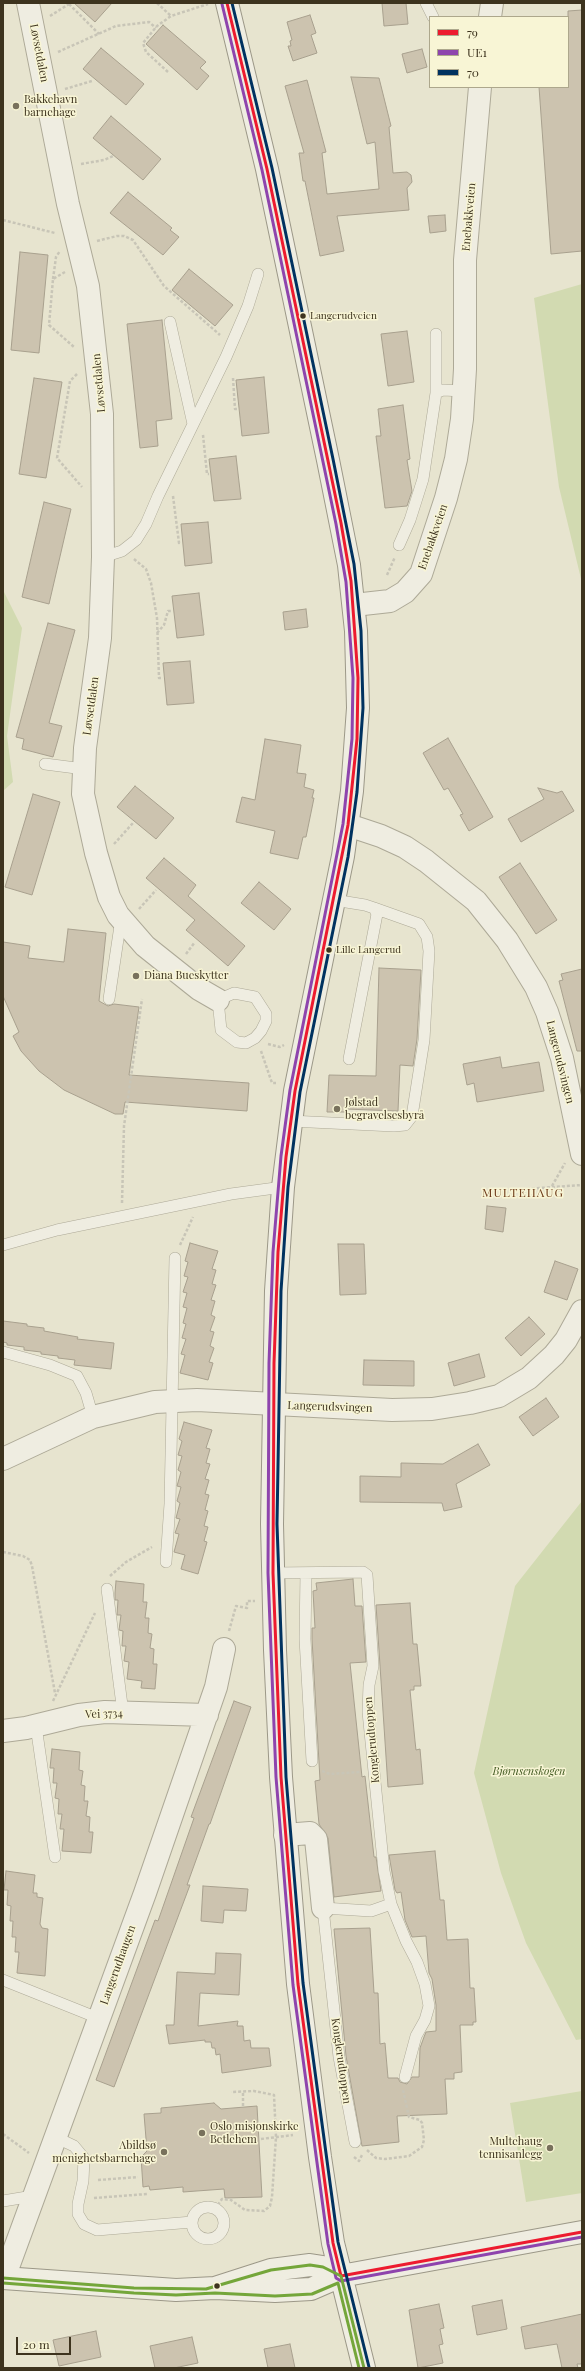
<!DOCTYPE html>
<meta charset="utf-8">
<style>
body{margin:0}
#map{position:relative;width:585px;height:2371px;overflow:hidden;background:#e7e4cf;font-family:"Playfair Display",serif}
canvas{display:block}
.frame{position:absolute;inset:0;border:4px solid #3d331e;pointer-events:none}
.legend{position:absolute;left:429px;top:16px;width:140px;height:72px;box-sizing:border-box;background:#f8f5d5;border:1px solid #ada78c;margin:0;padding:5px 7px;list-style:none;font-size:12px;color:#3d331e}
.legend li{display:flex;align-items:center;gap:8px;height:20px}
.legend b{width:20px;border:1px solid #ada78c}
.scale{position:absolute;left:16px;top:2337px;width:55px;height:18px;box-sizing:border-box;border:2px solid #3d331e;border-top:0;padding-left:5px;font-size:12px;line-height:14px;white-space:nowrap;color:#3d331e;-webkit-text-stroke:3px #f8f5d5;paint-order:stroke}
</style>
<div id="map">
<canvas width="585" height="2371"></canvas>
<div class="frame"></div>
<ul class="legend">
<li><b style="height:5px;background:#ed1b2f"></b>79</li>
<li><b style="height:5px;background:#8e44ad"></b>UE1</li>
<li><b style="height:5px;background:#003260"></b>70</li>
</ul>
<div class="scale">20 m</div>
</div>
<script>
const ctx = document.querySelector('canvas').getContext('2d');
ctx.lineJoin = 'round';
function fill(path, color) {
  ctx.fillStyle = color;
  ctx.fill(path, 'evenodd');
}
function poly(rows) {
  const path = new Path2D();
  for (const r of rows) {
    if (r.length === 3) {
      path.moveTo(r[0] + r[2], r[1]);
      path.arc(r[0], r[1], r[2], 0, 2 * Math.PI);
      continue;
    }
    path.moveTo(r[0], r[1]);
    for (let i = 2; i < r.length; i += 2) path.lineTo(r[i], r[i + 1]);
  }
  return path;
}
function strokePath(path, color, width, dash) {
  ctx.strokeStyle = color;
  ctx.lineWidth = width;
  ctx.lineCap = dash ? 'butt' : 'round';
  ctx.setLineDash(dash || []);
  ctx.stroke(path);
}
function drawText(font, color, halo, rows, align = 'center') {
  ctx.font = font + ' "Playfair Display",serif';
  ctx.lineWidth = 3;
  ctx.setLineDash([]);
  ctx.textBaseline = 'middle';
  ctx.strokeStyle = halo;
  ctx.fillStyle = color;
  for (const [text, x, y, turn = 0] of rows) {
    ctx.save();
    ctx.translate(x, y);
    ctx.rotate((+turn || 0) * Math.PI / 180);
    ctx.textAlign = isNaN(turn) ? turn : align;
    if (halo) ctx.strokeText(text, 0, 0);
    ctx.fillText(text, 0, 0);
    ctx.restore();
  }
}
const green = poly([
 [582,284,582,583,559,487,534,298],
 [3,590,22,628,7,736,13,782,3,791],
 [582,1501,582,2039,576,2040,526,1943,501,1873,474,1773,515,1586],
 [582,2091,582,2193,526,2202,510,2103]
]);
const building = poly([
 [74,3,112,3,95,22,74,3],
 [382,3,406,3,408,24,384,26,382,3],
 [582,10,582,251,551,254,539,87,568,87,568,11,582,10],
 [310,15,316,33,311,35,317,53,293,61,288,46,291,46,290,41,292,40,287,22,310,15],
 [163,25,206,62,200,68,209,76,197,90,146,44,163,25],
 [101,48,144,84,126,105,83,69,101,48],
 [422,49,427,67,407,73,402,54,422,49],
 [351,77,379,78,391,126,389,127,393,173,407,172,411,175,412,182,407,188,409,210,337,216,344,251,320,256,305,181,303,181,299,153,304,153,285,86,307,80,326,152,322,153,327,194,379,189,375,142,367,144,351,77],
 [111,116,161,159,143,180,93,138,111,116],
 [128,192,172,228,170,230,179,237,163,255,110,213,128,192],
 [445,215,446,231,430,233,428,216,445,215],
 [20,252,48,255,39,353,11,350,20,252],
 [189,269,233,305,215,326,172,290,189,269],
 [162,320,172,419,156,421,158,446,140,448,127,324,162,320],
 [407,331,414,382,388,386,381,334,407,331],
 [264,377,269,433,242,436,236,380,264,377],
 [34,378,62,382,46,478,19,474,34,378],
 [403,405,410,459,407,460,412,491,407,506,385,508,376,436,381,436,378,409,403,405],
 [236,456,241,499,214,501,209,459,236,456],
 [44,502,71,509,49,604,22,597,44,502],
 [208,522,212,563,185,566,181,524,208,522],
 [199,593,204,635,177,638,172,596,199,593],
 [306,609,308,627,285,630,283,612,306,609],
 [48,623,75,630,49,723,62,726,53,757,22,749,24,739,16,737,48,623],
 [190,661,194,703,167,705,163,663,190,661],
 [448,738,493,817,469,831,460,815,463,814,448,788,444,790,423,753,448,738],
 [265,739,301,745,297,773,306,774,304,787,314,790,312,798,314,798,306,837,303,837,298,859,270,853,275,831,236,822,242,797,255,800,265,739],
 [135,786,174,818,156,839,117,807,135,786],
 [538,788,557,793,562,791,574,811,521,842,508,819,544,799,538,788],
 [33,794,60,802,32,895,5,887,33,794],
 [164,858,196,885,188,896,245,946,228,966,186,930,195,920,146,878,164,858],
 [520,863,557,920,536,934,499,877,520,863],
 [259,882,291,909,274,930,241,903,259,882],
 [68,929,106,933,99,1001,108,1006,114,1004,139,1007,129,1075,249,1083,247,1111,125,1102,123,1114,115,1114,64,1090,39,1071,21,1051,13,1036,19,1032,3,996,3,942,30,946,28,958,64,962,68,929],
 [379,968,421,970,417,1039,413,1066,400,1065,398,1111,345,1109,345,1112,327,1112,329,1075,376,1076,379,968],
 [582,969,582,1051,577,1051,559,981,563,980,561,974,582,969],
 [500,1057,502,1068,539,1062,544,1091,477,1102,474,1083,467,1085,463,1064,500,1057],
 [487,1206,506,1208,503,1232,485,1229,487,1206],
 [190,1243,218,1251,212,1269,216,1270,212,1284,216,1285,211,1300,215,1301,211,1315,215,1317,210,1331,214,1332,210,1346,214,1348,209,1362,213,1363,208,1380,180,1373,185,1355,181,1354,186,1339,182,1338,186,1324,183,1323,187,1308,183,1307,187,1293,183,1292,188,1277,184,1276,188,1262,185,1261,190,1243],
 [338,1244,364,1244,366,1294,340,1295,338,1244],
 [555,1261,578,1269,567,1300,544,1292,555,1261],
 [529,1317,545,1334,521,1356,505,1338,529,1317],
 [3,1321,27,1324,27,1326,44,1328,44,1331,78,1337,77,1339,114,1343,111,1369,74,1365,75,1360,58,1358,58,1356,41,1354,41,1352,24,1350,24,1347,7,1345,7,1343,3,1342,3,1321],
 [479,1354,485,1377,454,1386,448,1363,479,1354],
 [364,1360,414,1361,414,1386,363,1385,364,1360],
 [546,1398,559,1417,533,1436,519,1417,546,1398],
 [184,1422,212,1430,206,1448,210,1449,206,1463,210,1464,205,1479,209,1480,205,1494,209,1495,205,1510,208,1511,204,1526,208,1527,204,1541,207,1542,198,1574,181,1569,185,1555,174,1552,179,1534,175,1533,180,1519,176,1518,180,1503,177,1501,181,1487,177,1486,181,1472,178,1470,182,1456,178,1455,182,1441,179,1439,184,1422],
 [478,1444,490,1465,456,1484,462,1507,444,1511,442,1503,360,1502,360,1476,401,1477,401,1463,443,1464,478,1444],
 [353,1579,355,1606,362,1606,366,1662,350,1663,362,1777,365,1776,374,1857,376,1857,381,1891,334,1897,328,1838,319,1824,315,1781,320,1780,312,1639,312,1628,315,1628,313,1591,317,1590,316,1583,353,1579],
 [116,1581,144,1584,143,1602,147,1602,145,1618,149,1618,148,1633,152,1634,150,1648,154,1649,153,1664,157,1664,155,1689,141,1688,142,1681,127,1679,129,1662,124,1661,126,1646,122,1646,123,1631,119,1630,121,1615,117,1615,118,1600,115,1600,115,1593,116,1581],
 [410,1603,413,1644,417,1644,421,1686,414,1686,414,1690,410,1690,415,1741,416,1750,420,1749,423,1784,388,1787,376,1605,410,1603],
 [234,1701,251,1707,210,1824,209,1824,187,1885,190,1885,114,2087,96,2080,155,1920,158,1921,194,1818,191,1817,234,1701],
 [52,1749,80,1752,79,1770,83,1771,81,1785,85,1786,84,1801,88,1801,86,1816,90,1817,89,1832,93,1832,91,1853,62,1851,64,1829,60,1829,62,1814,58,1814,59,1799,55,1798,57,1783,53,1783,54,1768,50,1768,52,1749],
 [435,1851,440,1900,444,1900,447,1940,468,1939,470,1988,474,1988,476,2022,473,2022,473,2025,460,2025,462,2072,454,2073,454,2079,445,2079,447,2114,397,2116,399,2142,362,2146,346,2056,334,1929,370,1928,374,1993,378,1993,380,2044,385,2043,388,2078,398,2078,400,2082,407,2084,412,2077,419,2077,420,2048,424,2037,426,2032,436,2031,436,2005,432,1979,429,1973,426,1936,412,1937,405,1920,401,1892,397,1893,395,1890,389,1855,435,1851],
 [6,1871,35,1875,33,1893,37,1893,37,1897,43,1898,40,1924,42,1928,48,1929,45,1976,17,1973,19,1952,15,1952,16,1937,12,1937,13,1921,10,1921,11,1906,7,1905,8,1890,4,1890,6,1871],
 [203,1886,248,1889,246,1911,224,1910,223,1923,201,1921,203,1886],
 [216,1953,241,1954,239,1995,200,1993,198,2026,238,2021,237,2026,243,2026,244,2041,250,2040,251,2048,269,2048,271,2066,222,2073,220,2054,216,2055,215,2048,212,2048,211,2042,205,2042,205,2040,169,2044,166,2025,174,2025,177,1972,215,1974,216,1953],
 [214,2103,221,2109,257,2106,262,2197,225,2198,224,2189,183,2192,183,2187,150,2190,149,2186,143,2187,141,2157,147,2151,144,2114,161,2113,161,2108,214,2103],
 [502,2300,507,2329,477,2335,472,2306,502,2300],
 [439,2304,444,2328,440,2329,443,2344,439,2345,443,2363,418,2368,409,2310,439,2304],
 [582,2314,582,2364,577,2364,578,2368,562,2368,557,2344,525,2349,521,2327,582,2314],
 [96,2331,101,2357,59,2366,53,2340,96,2331],
 [192,2337,198,2363,174,2368,155,2368,150,2346,192,2337],
 [290,2344,295,2368,268,2368,264,2349,290,2344]
]);
const path = poly([
 [157,3,171,16],
 [69,4,99,34],
 [50,16,69,4],
 [58,52,116,26,149,22,156,28],
 [168,72,146,52,143,43,157,26,171,16,208,4],
 [65,89,92,81],
 [81,164,104,160,113,156],
 [3,220,55,233],
 [97,241,117,236,124,236,133,240,164,286,220,335],
 [65,272,53,279,49,325,74,347],
 [53,279,56,257,60,251],
 [77,374,70,381,57,458,82,487],
 [233,378,235,409,238,409],
 [203,435,207,474,209,474],
 [173,496,179,543,181,542],
 [134,559,146,569,151,583,157,618,159,678,163,678],
 [387,575,395,557],
 [157,633,164,625,168,611,172,611],
 [114,844,133,823],
 [139,909,156,890],
 [186,954,195,942],
 [268,1044,280,1047,284,1045],
 [261,1051,272,1083,276,1083],
 [552,1186,565,1163],
 [512,1190,582,1185],
 [122,1203,124,1126,142,999],
 [180,1245,193,1217],
 [3,1552,23,1556,30,1560,32,1566,55,1693],
 [110,1576,126,1562,152,1547],
 [229,1631,236,1606,247,1608,247,1601,255,1601],
 [53,1701,95,1613],
 [322,1771,330,1774,360,1772],
 [243,2106,243,2091],
 [3,2134,29,2153],
 [261,2139,293,2135],
 [367,2150,376,2158,385,2159,409,2156,422,2147,424,2140,422,2123,420,2120,409,2117,403,2090],
 [354,2157,359,2161,362,2155],
 [98,2180,138,2177],
 [94,2198,147,2194],
 [215,2209,222,2199,231,2200,245,2210,264,2211,270,2206,272,2197,276,2137,274,2095,254,2091,231,2092]
]);
const lane = poly([
 [426,3,433,17],
 [170,322,193,424],
 [436,393,443,390,463,391],
 [399,545,410,520,423,479,436,393,436,334],
 [103,557,122,551,136,540,146,524,158,496,226,357,248,306,258,274],
 [45,764,84,769],
 [334,900,365,905,374,908,377,914,349,1059],
 [234,993,255,997,266,1014,266,1021,261,1031,255,1038,246,1043,237,1042,221,1030,218,1000,234,993],
 [109,999,121,919],
 [290,1121,394,1126,405,1125,412,1116,424,1040,429,951,427,937,419,924,374,908],
 [3,1245,57,1230,231,1194,283,1187],
 [3,1352,50,1365,77,1376,86,1393,93,1417],
 [166,1562,170,1504,175,1258],
 [273,1573,363,1572,367,1575,373,1666,369,1685,368,1712,384,1871,391,1904,406,1941,417,1962,425,1984,429,2006,425,2020,416,2036,405,2077],
 [306,1573,305,1639,312,1761],
 [107,1589,123,1713],
 [36,1726,55,1857],
 [3,1980,98,2018],
 [55,2137,74,2146,84,2158,83,2181,78,2204,78,2214,84,2224,97,2230,192,2222],
 [355,2142,339,2057,323,1908,371,1911,391,1904],
 [3,2201,33,2196],
 [208,2223,16]
]);
const street = poly([
 [28,3,68,204,88,286,102,414,103,557,100,638,85,748,83,794,96,853,109,897,118,915,145,946,199,989,218,1000],
 [490,17,492,3],
 [354,605,390,601,405,592,421,574,446,498,456,459,462,419,465,369,465,260,480,87],
 [348,825,381,836,405,847,426,861,476,901,507,940,536,987,547,1012,562,1058,582,1154],
 [3,1459,93,1417,155,1402,197,1400,392,1410,432,1409,470,1403,499,1396,529,1378,554,1355,566,1340,582,1311],
 [3,1731,26,1728,79,1715,105,1712,207,1715],
 [285,1835,310,1833,316,1839,323,1908],
 [4,2278,145,1893,216,1687,224,1649]
]);
const secondary = poly([
 [227,3,267,169,328,460,349,565,356,631,358,708,352,791,343,856,295,1091,283,1187,276,1291,272,1524,275,1650,281,1777,298,1984,320,2157,333,2243,364,2368],
 [3,2278,176,2290,215,2288,271,2270,310,2265,323,2267,341,2276],
 [215,2288,275,2291,311,2289,341,2276,582,2232]
]);
const bus1 = poly([
 [227,3,267,169,341,523,351,581,358,678,357,739,348,825,295,1091,286,1157,278,1252,274,1363,273,1573,281,1777,298,1984,333,2243,341,2276,582,2232]
]);
const bus2 = poly([
 [222,4,262,170,336,524,346,582,353,678,352,739,343,824,290,1090,281,1156,273,1252,269,1363,268,1573,276,1777,293,1985,328,2244,336,2278,341,2281,582,2237]
]);
const bus3 = poly([
 [232,3,272,168,333,459,354,564,361,631,363,708,357,792,348,857,300,1092,288,1187,281,1291,277,1524,286,1777,303,1983,338,2242,369,2367]
]);
const bus4 = poly([
 [3,2278,134,2288,206,2289,271,2270,310,2265,323,2267,341,2276,364,2368]
]);
const bus5 = poly([
 [3,2283,134,2293,176,2295,215,2293,275,2296,312,2294,338,2283,359,2368]
]);
const markers = [
 [16,106,4,"#78715c"],
 [303,316,3.5,"#3d331e"],
 [329,950,3.5,"#3d331e"],
 [136,976,4,"#78715c"],
 [337,1109,4,"#78715c"],
 [202,2133,4,"#78715c"],
 [550,2148,4,"#78715c"],
 [164,2152,4,"#78715c"],
 [217,2286,3.5,"#3d331e"]
];
const busNames = [
 ["Langerudveien",310,316],
 ["Lille Langerud",336,950]
];
const streetNames = [
 ["Løvsetdalen",39,53,79],
 ["Enebakkveien",469,217,-85],
 ["Løvsetdalen",99,383,-95],
 ["Enebakkveien",433,537,-71],
 ["Løvsetdalen",91,706,-82],
 ["Langerudsvingen",560,1062,76],
 ["Langerudsvingen",330,1407,2],
 ["Vei 3734",104,1714,-2],
 ["Konglerudtoppen",372,1740,-95],
 ["Langerudhaugen",118,1965,-70],
 ["Konglerudtoppen",341,2061,82]
];
const poiNames = [
 ["Bakkehavn",24,100],
 ["barnehage",24,113],
 ["Diana Bueskytter",144,976],
 ["Jølstad",345,1103],
 ["begravelsesbyrå",345,1116],
 ["Oslo misjonskirke",210,2127],
 ["Betlehem",210,2140],
 ["Multehaug",542,2142,"right"],
 ["tennisanlegg",542,2155,"right"],
 ["Abildsø",156,2146,"right"],
 ["menighetsbarnehage",156,2159,"right"]
];
const parkNames = [
 ["Bjørnsenskogen",529,1772]
];
const neighbourhoodNames = [
 ["MULTEHAUG",523,1193]
];
fill(green, '#d2dab1');
fill(building, '#ccc3af');
strokePath(building, '#a8a08e', 1);
strokePath(lane, '#ada997', 12);
strokePath(street, '#ada997', 24);
strokePath(secondary, '#9c9888', 24);
strokePath(path, '#c8c5b7', 2.5, [3, 2]);
strokePath(lane, '#efede1', 11);
strokePath(street, '#efede1', 22);
strokePath(secondary, '#efede1', 22);
strokePath(bus1, '#ed1b2f', 3);
strokePath(bus2, '#8e44ad', 3);
strokePath(bus3, '#003260', 3);
strokePath(bus4, '#74a63a', 3);
strokePath(bus5, '#74a63a', 3);
for (const [x, y, r, color] of markers) {
  const dot = new Path2D();
  dot.arc(x, y, r, 0, 2 * Math.PI);
  ctx.fillStyle = color;
  ctx.fill(dot);
  strokePath(dot, '#f8f5d5', 1.5);
}
drawText('10px', '#3d331e', '#f8f5d5', busNames, 'left');
drawText('11px', '#3d331e', '#f8f5d5', streetNames);
drawText('11px', '#3d331e', '#f8f5d5', poiNames, 'left');
drawText('italic 11px', '#435b23', '#f8f5d5', parkNames);
ctx.letterSpacing = '1px';
drawText('12px', '#6d3b1a', '#f8f5d5', neighbourhoodNames);
ctx.letterSpacing = '0px';
</script>
